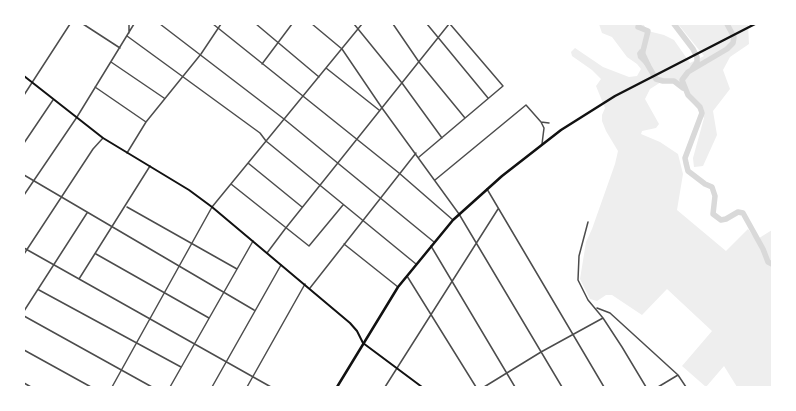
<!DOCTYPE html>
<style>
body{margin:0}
#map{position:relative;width:796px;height:411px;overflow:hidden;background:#fff;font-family:Inter,sans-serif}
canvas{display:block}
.frame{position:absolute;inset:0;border:25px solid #fff;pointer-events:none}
</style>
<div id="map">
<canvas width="796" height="411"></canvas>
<div class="frame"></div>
</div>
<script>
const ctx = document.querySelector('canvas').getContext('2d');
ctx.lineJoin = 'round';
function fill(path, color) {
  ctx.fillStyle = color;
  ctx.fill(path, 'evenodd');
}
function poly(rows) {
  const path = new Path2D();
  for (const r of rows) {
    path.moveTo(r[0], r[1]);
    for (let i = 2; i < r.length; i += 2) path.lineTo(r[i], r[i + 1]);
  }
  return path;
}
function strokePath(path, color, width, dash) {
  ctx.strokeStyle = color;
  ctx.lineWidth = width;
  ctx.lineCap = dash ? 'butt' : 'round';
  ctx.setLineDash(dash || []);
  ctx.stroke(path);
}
const green = poly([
 [599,24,643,24,648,31,664,35,674,40,690,63,704,56,678,24,748,24,749,44,730,57,723,70,730,89,713,111,717,135,703,166,694,167,693,158,704,118,677,81,661,82,650,89,645,99,659,124,656,128,642,131,641,134,660,142,678,154,683,174,677,210,726,251,748,229,756,240,772,230,772,387,737,387,724,366,706,387,682,366,712,331,667,289,642,315,612,295,606,295,597,301,590,299,580,279,586,242,592,229,615,164,618,151,606,131,602,121,602,115,605,108,596,86,601,79,592,70,572,56,571,52,575,48,603,67,629,77,637,76,641,69,637,64,627,57,612,37,602,33]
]);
const water = poly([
 [640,49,645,52,651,65,647,67,638,58,637,53]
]);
const river = poly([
 [639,24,638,27,648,31,642,55,656,79,663,81,674,81,683,88],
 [674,24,693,49,697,57,697,62,692,69],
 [727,24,734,37,733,43,727,49,688,72,682,80,688,95,700,107,702,113,685,158,686,163,688,171,705,184,712,187,715,196,713,214,721,220,726,219,738,212,743,213,763,249,768,262,772,264]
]);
const minor = poly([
 [83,24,120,48],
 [129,24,129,33],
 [160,24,284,119,434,242],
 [213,24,399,173,453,220],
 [256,24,319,77],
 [312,24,342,49,382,108,459,214,562,387],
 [354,24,402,83,442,138],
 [393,24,419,62,465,118],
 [427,24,488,98],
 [127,36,260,133,266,141,416,264],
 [111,62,164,98],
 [262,64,292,24],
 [326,68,379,110],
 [95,87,146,122],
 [24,95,70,24],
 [541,122,549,123],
 [24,143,53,100],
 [127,153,146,122,201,54,221,24],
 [419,157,503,86,450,24],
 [248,163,302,207],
 [24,175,254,310],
 [435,180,526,105,541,122,544,128,542,144],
 [231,184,309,246,343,205],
 [487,189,604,387],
 [24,195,77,117,134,24],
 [127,207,237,269],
 [588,222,579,256,578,280,588,300,603,318,622,347,646,387],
 [344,244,398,287],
 [431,246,515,387],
 [24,248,271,387],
 [267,253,285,229,449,24],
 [24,254,93,149,103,138],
 [96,254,209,318],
 [407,276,476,387],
 [79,279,150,166],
 [310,288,416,153],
 [39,290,181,367],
 [597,308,610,313,678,375],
 [24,311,87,213],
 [24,316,152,387],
 [24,350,91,387],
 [24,383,31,387],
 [112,387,212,207,362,24],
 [170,387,253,241],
 [212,387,281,265],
 [247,387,305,284],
 [385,387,498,209],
 [484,387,541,352,603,318],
 [658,387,678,375,686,387]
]);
const secondary = poly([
 [24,76,103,138,189,190,212,207,350,323,357,331,363,343,422,387]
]);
const primary = poly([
 [337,387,398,287,453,220,502,176,561,130,615,96,755,24]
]);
fill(green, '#eee');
fill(water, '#d9d9d9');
strokePath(river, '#d9d9d9', 5.5);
strokePath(minor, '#4c4c4c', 1.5);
strokePath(secondary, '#111', 2);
strokePath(primary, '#111', 2.5);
</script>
